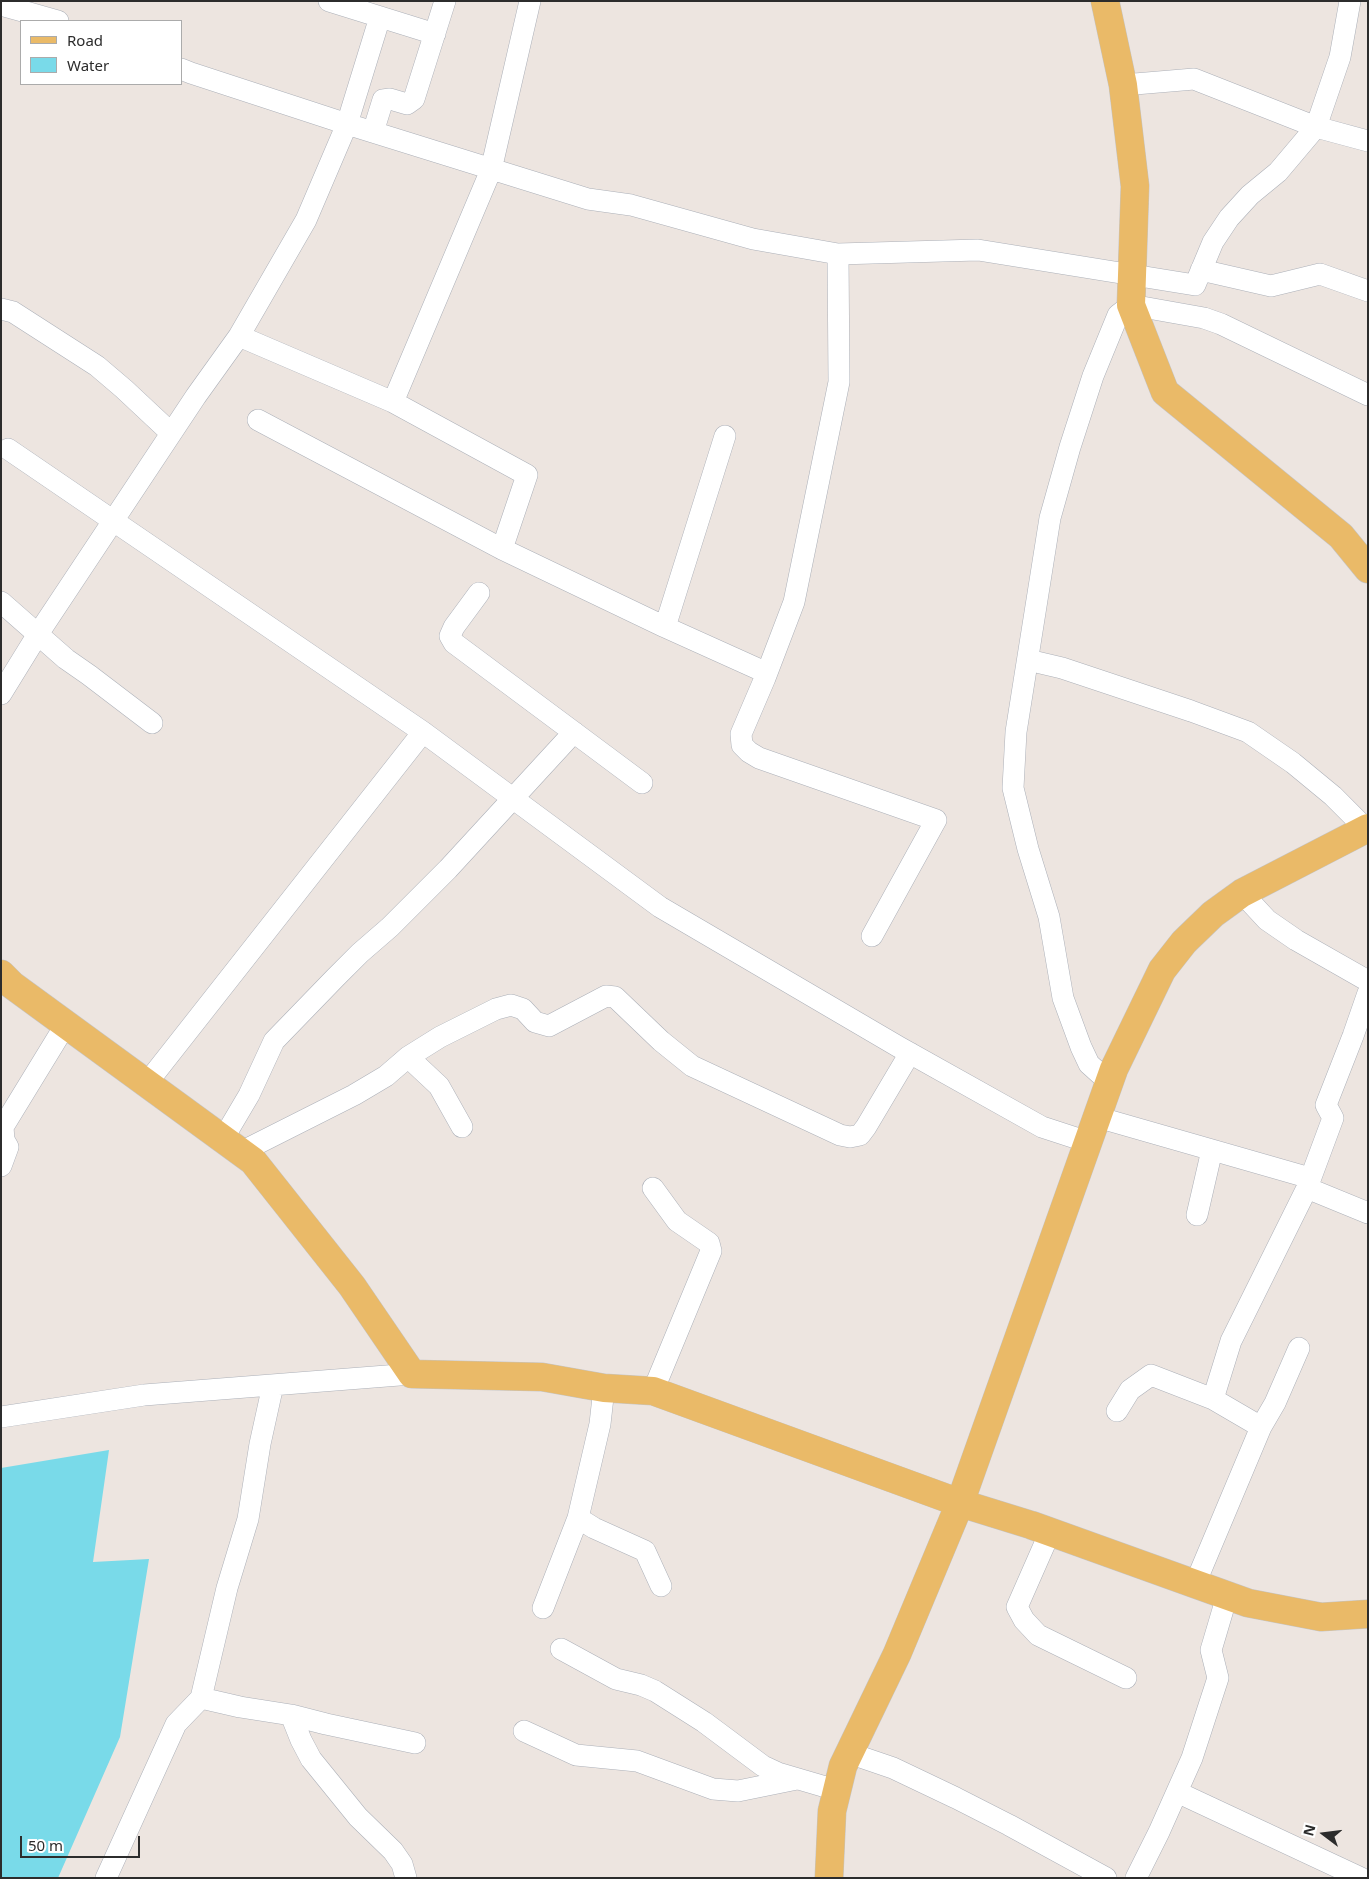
<!DOCTYPE html>
<style>
body{margin:0}
#map{position:relative;width:1369px;height:1879px;overflow:hidden;background:#ede5e0;font-family:"Noto Sans",sans-serif}
canvas{display:block}
.frame{position:absolute;inset:0;border:2px solid #2c2c2c;pointer-events:none}
.legend{position:absolute;left:20px;top:20px;width:162px;height:65px;box-sizing:border-box;background:#fff;border:1px solid #ababab;margin:0;padding:6px 9px;list-style:none;font-size:15px;color:#2c2c2c}
.legend li{display:flex;align-items:center;gap:10px;height:25px}
.legend b{width:25px;border:1px solid #ababab}
.north{position:absolute;left:1299px;top:1809px;width:50px;height:50px;-webkit-text-stroke:4px #fff;paint-order:stroke;rotate:285deg;font-size:14px;font-weight:700;line-height:20px;text-align:center;color:#2c2c2c}
.north::after{content:'';display:block;margin:auto;width:18px;height:22px;background:#2c2c2c;clip-path:polygon(50% 0,100% 100%,50% 72%,0 100%)}
.scale{position:absolute;left:20px;top:1836px;width:120px;height:22px;box-sizing:border-box;border:2px solid #2c2c2c;border-top:0;padding-left:6px;font-size:15px;line-height:18px;white-space:nowrap;color:#2c2c2c;-webkit-text-stroke:4px #fff;paint-order:stroke}
</style>
<div id="map">
<canvas width="1369" height="1879"></canvas>
<div class="frame"></div>
<ul class="legend">
<li><b style="height:6px;background:#eaba68"></b>Road</li>
<li><b style="height:14px;background:#79dae9"></b>Water</li>
</ul>
<div class="north">N</div>
<div class="scale">50 m</div>
</div>
<script>
const ctx = document.querySelector('canvas').getContext('2d');
ctx.lineJoin = 'round';
function fill(path, color) {
  ctx.fillStyle = color;
  ctx.fill(path, 'evenodd');
}
function poly(rows) {
  const path = new Path2D();
  for (const r of rows) {
    path.moveTo(r[0], r[1]);
    for (let i = 2; i < r.length; i += 2) path.lineTo(r[i], r[i + 1]);
  }
  return path;
}
function strokePath(path, color, width, dash) {
  ctx.strokeStyle = color;
  ctx.lineWidth = width;
  ctx.lineCap = dash ? 'butt' : 'round';
  ctx.setLineDash(dash || []);
  ctx.stroke(path);
}
const water = poly([
 [109,1450,93,1562,149,1559,120,1737,58,1878,1,1878,1,1468]
]);
const minor = poly([
 [329,1,435,34],
 [1,5,58,21],
 [181,69,191,73,347,124,588,199,631,205,753,239,838,254,978,250,1195,285,1213,242,1229,218,1250,195,1278,172,1316,127,1340,57,1350,1],
 [1123,85,1194,79,1316,127,1368,141],
 [373,132,383,100,390,99,407,104,414,99,445,1],
 [838,254,839,382,794,602,765,678,741,734,742,745,749,752,759,758,936,820,872,936],
 [1201,270,1271,286,1320,274,1368,291],
 [1,309,13,312,97,366,124,389,171,433],
 [239,336,393,402,491,170,530,1],
 [393,402,527,475,502,549],
 [258,420,502,549,665,627,767,673],
 [8,449,423,732,660,907,899,1047,1042,1127,1088,1142],
 [479,593,454,627,450,636,454,643,642,783],
 [1,602,66,659,89,675,152,723],
 [665,627,725,436],
 [1028,660,1062,668,1191,711,1248,732,1293,763,1333,796,1368,831],
 [1,694,38,634,196,396,239,336,306,220,347,124,380,17],
 [1242,893,1267,920,1296,940,1368,981],
 [408,1057,439,1086,462,1127],
 [1109,1082,1089,1064,1081,1047,1063,998,1049,917,1028,849,1013,788,1016,732,1050,518,1070,447,1093,376,1118,315,1131,305,1204,318,1221,324,1368,395],
 [147,1083,423,732],
 [1097,1117,1310,1178],
 [223,1139,249,1095,274,1041,335,978,360,953,390,927,448,869,574,732],
 [241,1152,354,1095,386,1076,408,1057,440,1037,496,1009,511,1005,523,1009,535,1022,549,1026,606,996,615,997,661,1041,692,1066,840,1135,850,1137,860,1135,866,1127,910,1053],
 [1,1166,8,1147,4,1140,3,1127,66,1024],
 [653,1188,677,1221,709,1243,711,1251,653,1391],
 [1307,1188,1368,1213],
 [1197,1215,1212,1150],
 [604,1388,600,1424,578,1518,594,1528,645,1551,661,1586],
 [1213,1399,1231,1341,1307,1188,1333,1118,1326,1105,1353,1036,1368,993],
 [1117,1411,1130,1390,1151,1375,1213,1399,1261,1427],
 [1,1417,144,1395,412,1374],
 [1050,1532,1017,1607,1024,1620,1038,1635,1126,1678],
 [1195,1584,1261,1427,1275,1403,1299,1348],
 [543,1608,578,1518],
 [561,1649,616,1679,641,1685,655,1691,704,1722,763,1766,778,1773,836,1790],
 [201,1698,240,1707,291,1715,326,1724,415,1743],
 [291,1715,301,1740,311,1759,358,1817,393,1851,402,1864,406,1878],
 [524,1731,576,1755,637,1761,713,1789,738,1791,797,1779],
 [849,1753,893,1768,956,1798,1009,1825,1106,1878],
 [1177,1792,1361,1878],
 [106,1878,176,1724,201,1698,227,1588,248,1519,260,1444,273,1385],
 [1136,1878,1159,1832,1192,1758,1218,1678,1211,1650,1227,1596]
]);
const major = poly([
 [1105,1,1123,85,1135,186,1131,305,1165,392,1341,536,1368,569],
 [1,974,12,985,253,1161,352,1286,412,1374,542,1377,604,1388,653,1391,960,1503,1031,1525,1248,1603,1321,1617,1368,1614],
 [829,1878,832,1811,843,1766,897,1654,960,1503,1114,1069,1162,970,1184,942,1213,914,1242,893,1368,828]
]);
fill(water, '#79dae9');
strokePath(minor, '#acb0b8', 22);
strokePath(major, '#c4c4c4', 29);
strokePath(minor, '#fff', 21);
strokePath(major, '#eaba68', 28);
</script>
